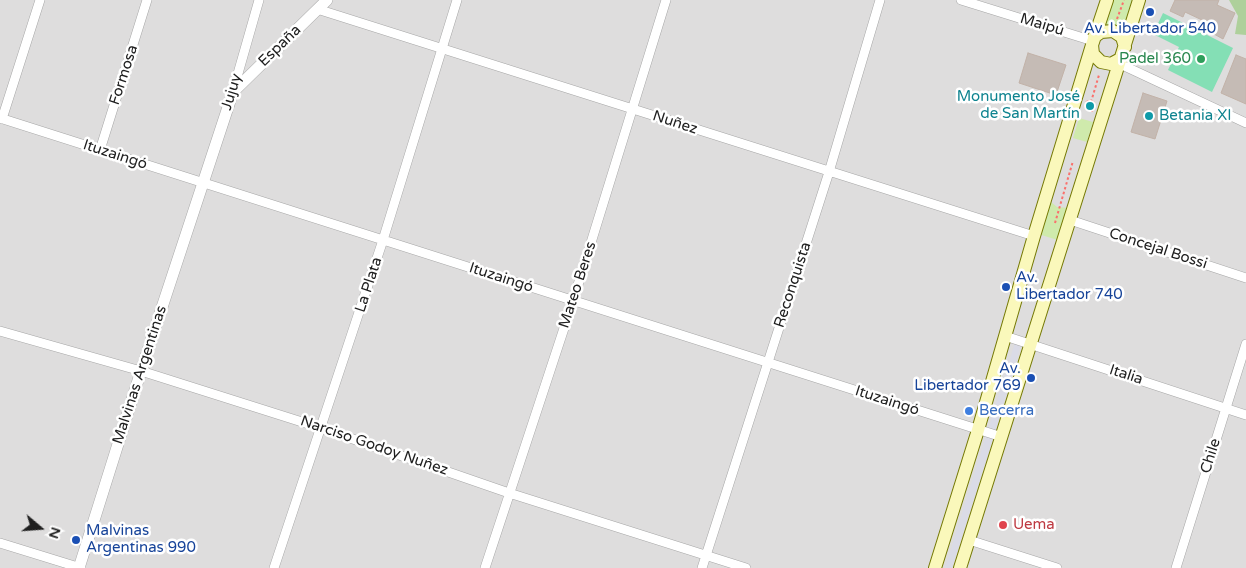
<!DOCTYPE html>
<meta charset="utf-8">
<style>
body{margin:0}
#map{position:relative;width:1246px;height:568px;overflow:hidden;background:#f0ece6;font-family:"Varela Round",sans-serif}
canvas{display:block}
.north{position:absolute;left:15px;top:503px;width:50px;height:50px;-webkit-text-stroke:4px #fff;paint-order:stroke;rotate:108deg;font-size:14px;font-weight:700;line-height:20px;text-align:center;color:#202020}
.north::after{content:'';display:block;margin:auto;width:18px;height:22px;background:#202020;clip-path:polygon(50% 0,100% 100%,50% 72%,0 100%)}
</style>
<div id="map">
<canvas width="1246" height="568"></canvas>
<div class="north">N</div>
</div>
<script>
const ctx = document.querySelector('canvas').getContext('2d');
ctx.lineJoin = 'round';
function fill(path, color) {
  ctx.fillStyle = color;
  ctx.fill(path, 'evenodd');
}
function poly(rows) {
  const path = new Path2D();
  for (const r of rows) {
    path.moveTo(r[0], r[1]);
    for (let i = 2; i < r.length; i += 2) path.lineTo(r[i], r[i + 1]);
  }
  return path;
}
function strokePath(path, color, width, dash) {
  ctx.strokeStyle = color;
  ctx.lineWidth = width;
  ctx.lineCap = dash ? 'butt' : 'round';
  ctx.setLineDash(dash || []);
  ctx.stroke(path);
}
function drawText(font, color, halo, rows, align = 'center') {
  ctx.font = font + ' "Varela Round",sans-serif';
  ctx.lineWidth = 5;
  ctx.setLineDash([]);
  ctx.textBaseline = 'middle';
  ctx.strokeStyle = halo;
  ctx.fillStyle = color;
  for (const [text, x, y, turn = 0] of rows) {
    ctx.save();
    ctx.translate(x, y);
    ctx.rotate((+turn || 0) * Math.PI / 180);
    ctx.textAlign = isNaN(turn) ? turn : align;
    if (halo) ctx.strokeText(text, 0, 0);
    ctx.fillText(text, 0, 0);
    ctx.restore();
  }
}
const residential = poly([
 [0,0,1246,0,1246,568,0,568]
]);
const grass = poly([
 [1112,0,1135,0,1125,36,1118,26,1108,25,1103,27],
 [1079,118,1093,122,1087,142,1073,138],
 [1051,202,1057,207,1069,208,1064,242,1035,233]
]);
const forest = poly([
 [1229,0,1246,0,1246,35,1235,34,1238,16]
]);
const pitch = poly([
 [1163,13,1233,48,1212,92,1168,70,1179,47,1153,34]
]);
const plaza = poly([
 [1016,339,1022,341,994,435,952,568,945,568]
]);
const building = poly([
 [1175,0,1219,0,1217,5,1235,13,1223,39,1214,34,1217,27,1185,12,1183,17,1170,11,1175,0],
 [1028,53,1066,65,1056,95,1019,83,1028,53],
 [1236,55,1246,59,1246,104,1221,93,1236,55],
 [1143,93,1167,101,1155,139,1131,132,1143,93]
]);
const path = poly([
 [1117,19,1124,0],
 [1087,101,1095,103,1092,111,1085,108,1087,101],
 [1091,102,1099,75],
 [1055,223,1073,161]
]);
const minor = poly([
 [961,0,1093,41],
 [317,9,1034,236],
 [1120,64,1246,123],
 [233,91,259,0],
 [0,118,1002,437],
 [2,119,40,0],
 [100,150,147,0],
 [1070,220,1246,278],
 [0,331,141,371,321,428,509,493,746,568],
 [1005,336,1246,415],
 [969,540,1057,568],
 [0,543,81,568],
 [274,568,383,240,457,0],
 [485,568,573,301,666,0],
 [702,568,829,172,880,0],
 [1176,568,1246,344]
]);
const tertiary = poly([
 [79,568,141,371,233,92,327,0]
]);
const secondary = poly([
 [1094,37,1101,32,1113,31,1122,37,1125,47],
 [1092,45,1093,54,1101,62,1111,64,1122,58],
 [935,568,978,430,1034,236,1092,45,1107,0],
 [960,568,1139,0]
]);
const markers = [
 [1150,12,5,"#1a4fb4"],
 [1201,59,5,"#2e9e5b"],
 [1090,106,5,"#0f9aa8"],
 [1149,116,5,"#0f9aa8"],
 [1006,287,5,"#1a4fb4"],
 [1031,378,5,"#1a4fb4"],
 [969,411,5,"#3f7fe0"],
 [1003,525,5,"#e0444e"],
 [76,540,5,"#1a4fb4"]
];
const streetNames = [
 ["Maipú",1042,25,17],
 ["España",280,46,-44],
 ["Formosa",124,75,-72],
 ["Jujuy",232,92,-73],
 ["Nuñez",675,123,18],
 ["Ituzaingó",115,155,18],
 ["Concejal Bossi",1158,249,18],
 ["Ituzaingó",501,278,18],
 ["La Plata",369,285,-72],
 ["Mateo Beres",578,285,-72],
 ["Reconquista",793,285,-72],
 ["Malvinas Argentinas",140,375,-72],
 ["Italia",1126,375,18],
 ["Ituzaingó",887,401,18],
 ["Narciso Godoy Nuñez",374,446,19],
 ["Chile",1211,456,-73]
];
const transitNames = [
 ["Av. Libertador 540",1150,29,"center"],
 ["Av.",1016,278],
 ["Libertador 740",1016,295],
 ["Av.",1021,369,"right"],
 ["Libertador 769",1021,386,"right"],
 ["Malvinas",86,531],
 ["Argentinas 990",86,548]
];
const leisureNames = [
 ["Padel 360",1191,59]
];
const cultureNames = [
 ["Monumento José",1080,97],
 ["de San Martín",1080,114],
 ["Betania XI",1159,116,"left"]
];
const shopNames = [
 ["Becerra",979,411]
];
const healthNames = [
 ["Uema",1013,525]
];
fill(residential, '#dedddd');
fill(grass, '#cfeaac');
fill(forest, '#aed09b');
fill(pitch, '#84dfb5');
fill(plaza, '#dadbe6');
fill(building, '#c5bbb5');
strokePath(building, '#c2b2a8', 1);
strokePath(minor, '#a7a7a7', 10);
strokePath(tertiary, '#a7a7a7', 12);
strokePath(secondary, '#757904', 14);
strokePath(path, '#fa716d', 2, [2.5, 2.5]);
strokePath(minor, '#fff', 9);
strokePath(tertiary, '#fff', 11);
strokePath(secondary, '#faf8bb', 12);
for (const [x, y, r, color] of markers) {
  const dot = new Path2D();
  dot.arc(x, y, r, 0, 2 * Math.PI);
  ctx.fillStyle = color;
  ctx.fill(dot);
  strokePath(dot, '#fff', 2);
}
drawText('15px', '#202020', '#fff', streetNames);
drawText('15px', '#164399', '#fff', transitNames, 'left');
drawText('15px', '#27864d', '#fff', leisureNames, 'right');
drawText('15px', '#0d838f', '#fff', cultureNames, 'right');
drawText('15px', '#366cbe', '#fff', shopNames, 'left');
drawText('15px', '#be3a42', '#fff', healthNames, 'left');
</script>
